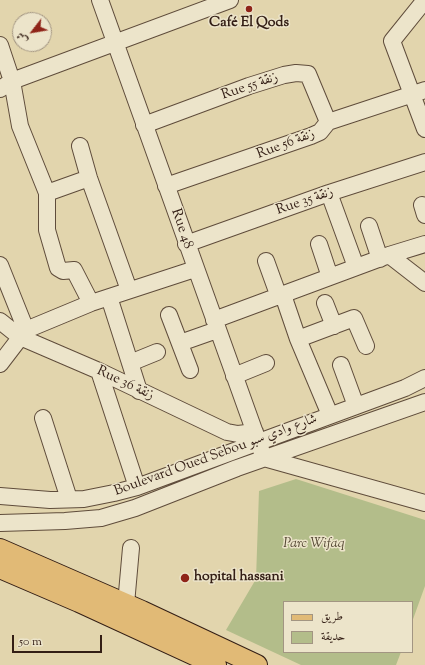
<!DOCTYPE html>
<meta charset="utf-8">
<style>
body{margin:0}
#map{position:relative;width:425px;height:665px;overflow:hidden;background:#e2d5ad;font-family:"Sorts Mill Goudy",Amiri,serif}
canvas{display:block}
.legend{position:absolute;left:283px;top:601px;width:130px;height:52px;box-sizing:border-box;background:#ece4ca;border:1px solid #a29582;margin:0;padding:5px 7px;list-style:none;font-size:12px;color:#331e15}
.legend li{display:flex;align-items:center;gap:8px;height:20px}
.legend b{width:20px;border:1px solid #a29582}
.north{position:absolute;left:12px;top:12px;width:40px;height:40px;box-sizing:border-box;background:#ece4ca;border:1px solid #a29582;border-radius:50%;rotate:239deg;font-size:11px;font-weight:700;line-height:16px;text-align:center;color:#331e15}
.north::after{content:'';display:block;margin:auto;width:14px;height:18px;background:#8f2418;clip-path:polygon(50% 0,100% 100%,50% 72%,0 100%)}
.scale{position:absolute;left:12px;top:635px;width:90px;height:18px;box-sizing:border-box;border:2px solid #331e15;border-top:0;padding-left:5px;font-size:12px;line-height:14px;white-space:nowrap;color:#331e15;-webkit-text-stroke:3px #ece4ca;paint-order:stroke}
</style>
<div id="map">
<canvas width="425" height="665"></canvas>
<ul class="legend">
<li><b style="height:5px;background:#e1ba76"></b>طريق</li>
<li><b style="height:11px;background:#b3bd8a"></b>حديقة</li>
</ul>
<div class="north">ش</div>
<div class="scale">50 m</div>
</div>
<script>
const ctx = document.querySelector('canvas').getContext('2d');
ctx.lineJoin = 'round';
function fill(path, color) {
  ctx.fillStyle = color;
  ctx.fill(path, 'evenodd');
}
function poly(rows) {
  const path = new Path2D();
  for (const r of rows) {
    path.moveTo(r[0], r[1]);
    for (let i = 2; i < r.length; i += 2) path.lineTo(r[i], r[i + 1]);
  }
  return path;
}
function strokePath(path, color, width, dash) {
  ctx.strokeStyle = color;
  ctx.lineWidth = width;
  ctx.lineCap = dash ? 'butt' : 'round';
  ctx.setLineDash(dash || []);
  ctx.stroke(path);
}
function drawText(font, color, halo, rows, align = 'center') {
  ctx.font = font + ' "Sorts Mill Goudy",Amiri,serif';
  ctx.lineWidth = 3;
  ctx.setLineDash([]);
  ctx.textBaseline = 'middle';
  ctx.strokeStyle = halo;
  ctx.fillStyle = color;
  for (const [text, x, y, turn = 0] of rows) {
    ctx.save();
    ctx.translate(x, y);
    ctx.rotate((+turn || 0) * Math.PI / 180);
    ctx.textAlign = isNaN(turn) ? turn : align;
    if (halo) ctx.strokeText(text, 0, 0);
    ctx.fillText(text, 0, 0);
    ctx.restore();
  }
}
const green = poly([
 [296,479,425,520,425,586,412,622,412,602,284,602,284,652,401,652,396,665,301,665,226,630,256,579,259,491]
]);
const minor = poly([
 [100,0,264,458,425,503],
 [425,0,392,41,425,129],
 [0,45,12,81,20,126,47,193,47,230,58,268,63,271,74,270,91,303],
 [0,89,12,81,230,0],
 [144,125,249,86,284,75,296,73,308,74,328,122],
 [80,146,89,178,129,290],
 [166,186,311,136,320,132,328,122,425,90],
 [47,193,89,178],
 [329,193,356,267],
 [422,205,425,215],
 [369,226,380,259],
 [186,244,329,193,425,162],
 [319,244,330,277],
 [389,255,425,283],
 [266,261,279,297],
 [0,265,26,330],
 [283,295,298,339,330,415],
 [109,297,139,391],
 [325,303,334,326],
 [169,315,190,370],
 [214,320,389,255,425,244],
 [0,321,20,337,99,371,227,432,238,434,255,432],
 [298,339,354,318,366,346],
 [180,343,217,330],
 [130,363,157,352],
 [0,364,26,330,91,303,195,269],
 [341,365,356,406],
 [99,371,137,487],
 [234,376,266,363],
 [43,418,69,499],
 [0,496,50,500,84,499,114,493,137,487,405,388,425,378],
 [0,523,65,521,101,518,135,508,237,468,425,402],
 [126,604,131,548]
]);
const major = poly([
 [0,549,142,611,257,665],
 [0,568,79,602,216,665]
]);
const markers = [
 [249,9,4,"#8f2418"],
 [185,578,5,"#8f2418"]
];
const poiNames = [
 ["Café El Qods",249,24],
 ["hopital hassani",194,578,"left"]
];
const streetNames = [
 ["Rue 55 زنقة",250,87,-19],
 ["Rue 56 زنقة",286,145,-21],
 ["Rue 35 زنقة",305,202,-19],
 ["Rue 48",181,229,71],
 ["Rue 36 زنقة",125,384,25],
 ["Boulevard Oued Sebou شارع وادي سبو",216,456,-20]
];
const parkNames = [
 ["Parc Wifaq",314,545]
];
fill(green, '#b3bd8a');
strokePath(minor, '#5f4c3b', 18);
strokePath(major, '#331e15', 22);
strokePath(minor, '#ece4ca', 16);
strokePath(major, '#e1ba76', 20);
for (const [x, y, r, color] of markers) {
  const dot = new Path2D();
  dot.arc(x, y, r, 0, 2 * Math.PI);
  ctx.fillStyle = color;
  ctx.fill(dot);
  strokePath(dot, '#ece4ca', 1.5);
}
drawText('bold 14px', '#331e15', '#ece4ca', poiNames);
drawText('14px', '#331e15', '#ece4ca', streetNames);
drawText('italic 14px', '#534632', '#ece4ca', parkNames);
</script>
